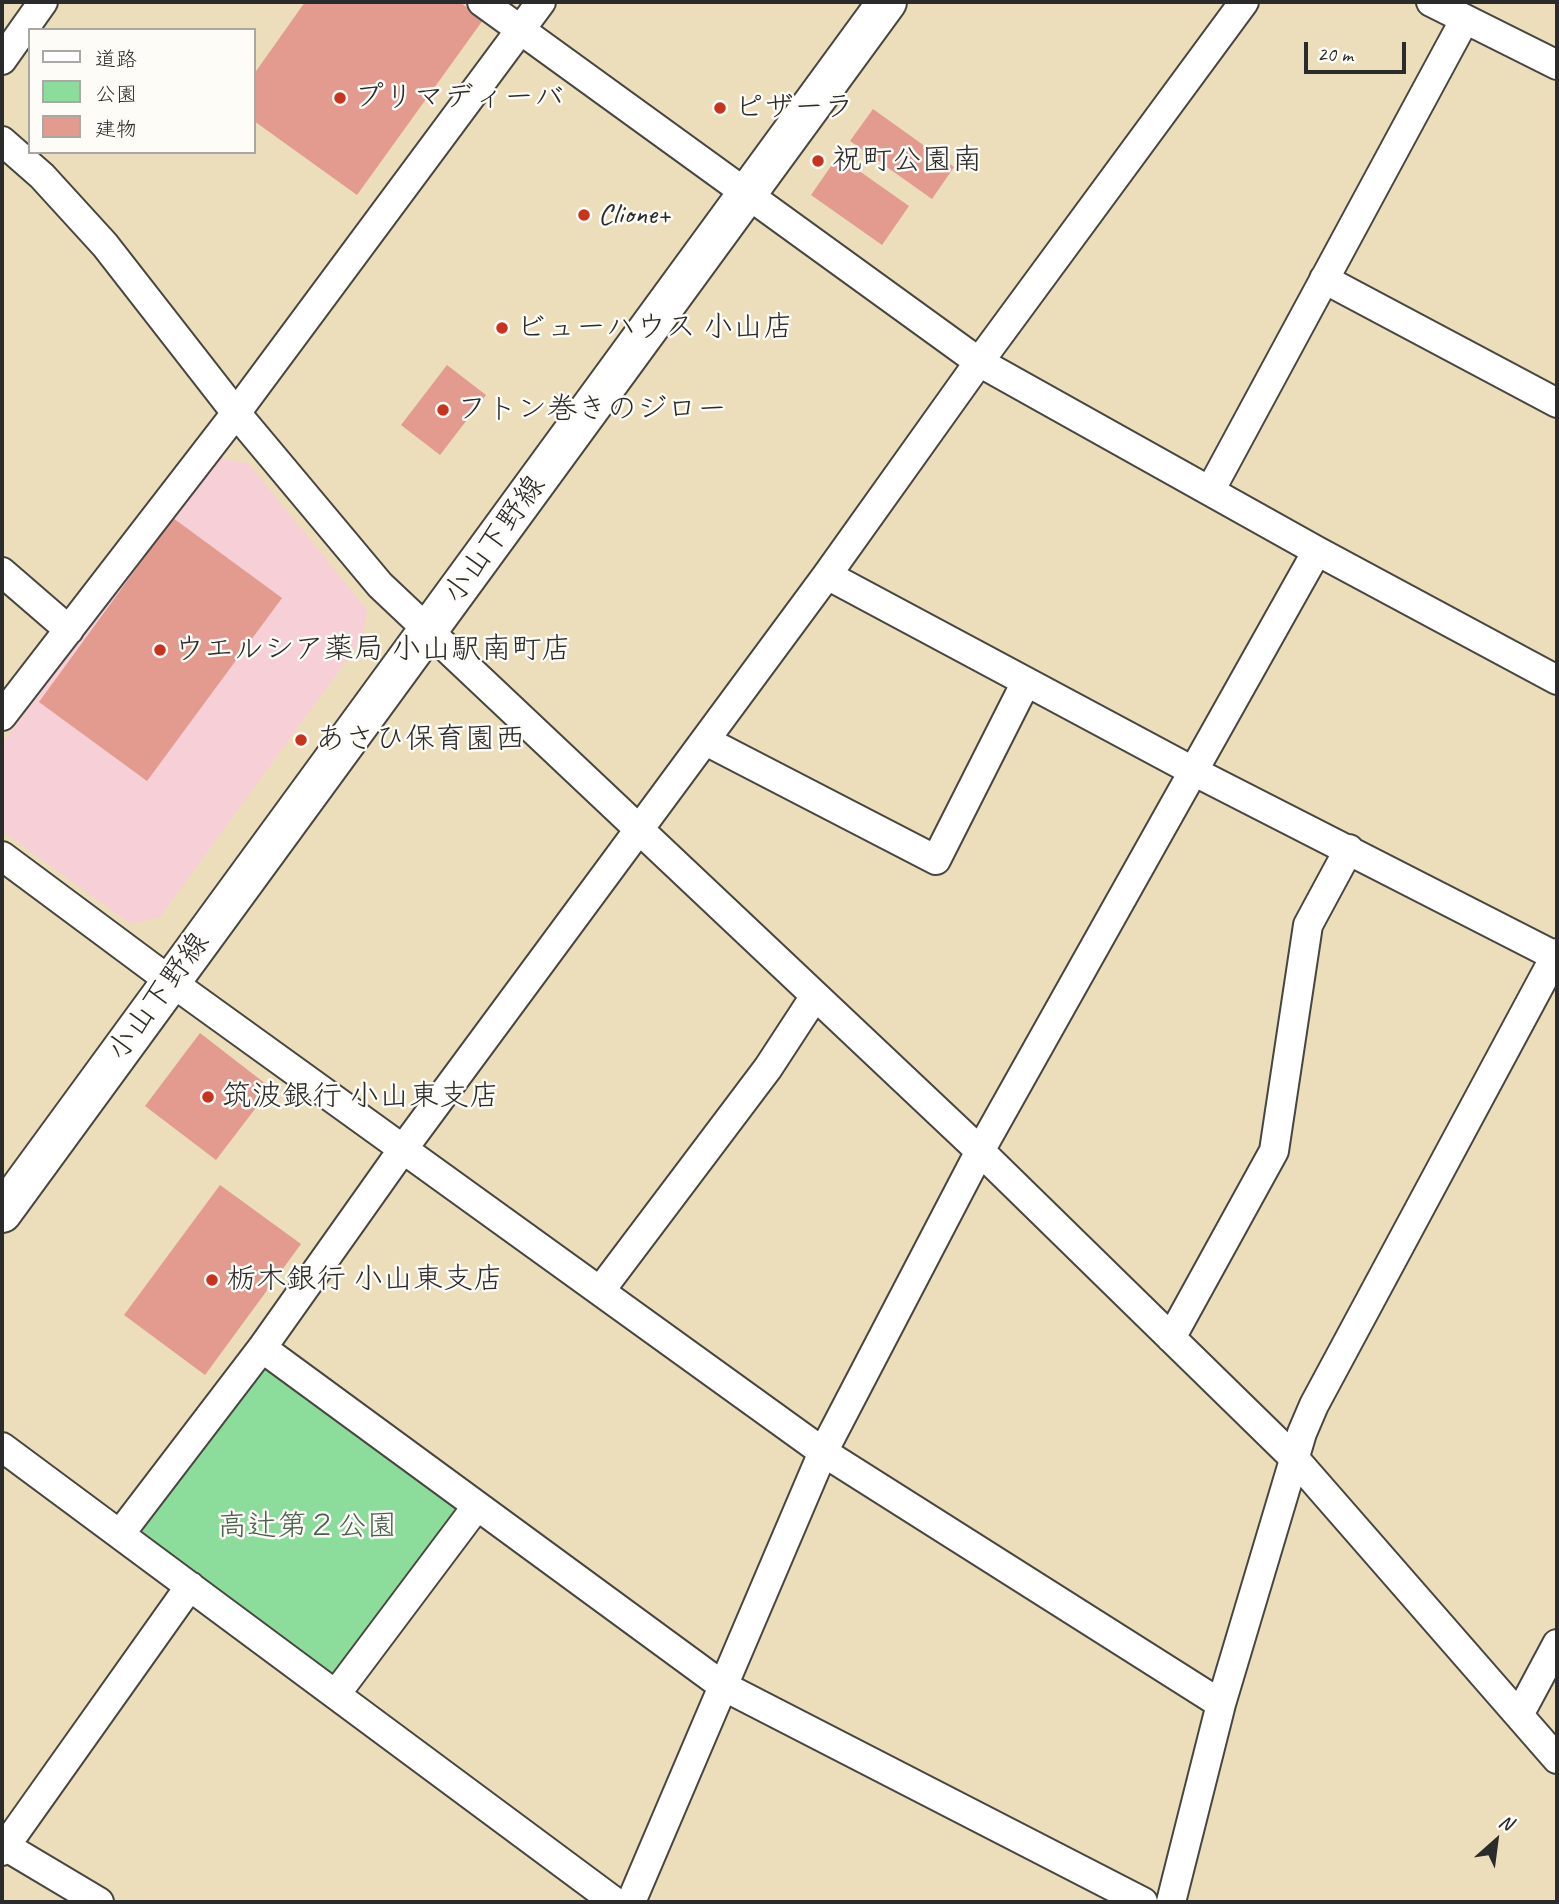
<!DOCTYPE html>
<meta charset="utf-8">
<style>
body{margin:0}
#map{position:relative;width:1559px;height:1904px;overflow:hidden;background:#ecdebb;font-family:Caveat,"Klee One",sans-serif}
canvas{display:block}
.frame{position:absolute;inset:0;border:4px solid #2b2b2b;pointer-events:none}
.legend{position:absolute;left:28px;top:28px;width:228px;height:126px;box-sizing:border-box;background:#fdfcf7;border:2px solid #a9a8a5;margin:0;padding:9px 12px;list-style:none;font-size:21px;color:#2b2b2b}
.legend li{display:flex;align-items:center;gap:14px;height:35px}
.legend b{width:35px;border:2px solid #a9a8a5}
.north{position:absolute;left:1461px;top:1806px;width:70px;height:70px;-webkit-text-stroke:5px #fdfcf7;paint-order:stroke;rotate:28deg;font-size:19px;font-weight:700;line-height:28px;text-align:center;color:#2b2b2b}
.north::after{content:'';display:block;margin:auto;width:24px;height:32px;background:#2b2b2b;clip-path:polygon(50% 0,100% 100%,50% 72%,0 100%)}
.scale{position:absolute;left:1304px;top:42px;width:102px;height:32px;box-sizing:border-box;border:4px solid #2b2b2b;border-top:0;padding-left:9px;font-size:21px;line-height:24px;white-space:nowrap;color:#2b2b2b;-webkit-text-stroke:5px #fdfcf7;paint-order:stroke}
</style>
<div id="map">
<canvas width="1559" height="1904"></canvas>
<div class="frame"></div>
<ul class="legend">
<li><b style="height:9px;background:#fff"></b>道路</li>
<li><b style="height:19px;background:#8cdc9b"></b>公園</li>
<li><b style="height:19px;background:#e39a8f"></b>建物</li>
</ul>
<div class="north">N</div>
<div class="scale">20 m</div>
</div>
<script>
const ctx = document.querySelector('canvas').getContext('2d');
ctx.lineJoin = 'round';
function fill(path, color) {
  ctx.fillStyle = color;
  ctx.fill(path, 'evenodd');
}
function poly(rows) {
  const path = new Path2D();
  for (const r of rows) {
    path.moveTo(r[0], r[1]);
    for (let i = 2; i < r.length; i += 2) path.lineTo(r[i], r[i + 1]);
  }
  return path;
}
function strokePath(path, color, width, dash) {
  ctx.strokeStyle = color;
  ctx.lineWidth = width;
  ctx.lineCap = dash ? 'butt' : 'round';
  ctx.setLineDash(dash || []);
  ctx.stroke(path);
}
function drawText(font, color, halo, rows, align = 'center') {
  ctx.font = font + ' Caveat,"Klee One",sans-serif';
  ctx.lineWidth = 5;
  ctx.setLineDash([]);
  ctx.textBaseline = 'middle';
  ctx.strokeStyle = halo;
  ctx.fillStyle = color;
  for (const [text, x, y, turn = 0] of rows) {
    ctx.save();
    ctx.translate(x, y);
    ctx.rotate((+turn || 0) * Math.PI / 180);
    ctx.textAlign = isNaN(turn) ? turn : align;
    if (halo) ctx.strokeText(text, 0, 0);
    ctx.fillText(text, 0, 0);
    ctx.restore();
  }
}
const built = poly([
 [214,456,249,464,367,610,363,638,160,917,131,924,2,831,2,744]
]);
const green = poly([
 [263,1356,469,1507,334,1686,128,1533]
]);
const building = poly([
 [305,2,460,2,483,20,357,195,254,121,254,74],
 [873,109,954,167,932,199,850,141],
 [838,156,909,206,882,245,811,195],
 [447,365,486,395,440,455,401,425],
 [173,518,282,598,147,781,39,702],
 [200,1033,271,1088,216,1160,145,1106],
 [220,1185,301,1244,205,1375,124,1315]
]);
const minor = poly([
 [482,2,979,362,1317,551,1557,680],
 [1431,2,1557,65],
 [2,60,43,2],
 [2,141,42,176,105,245,236,413,380,585,980,1151,1295,1459,1557,1759],
 [1324,279,1557,403],
 [1210,491,1465,19],
 [2,572,69,630],
 [827,575,1193,771,1557,957],
 [2,716,236,413,541,2],
 [706,741,936,860,1026,682],
 [2,856,170,981,823,1452,1221,1704],
 [600,1291,768,1068,815,996],
 [1171,1338,1274,1151,1308,925,1349,849],
 [262,1348,723,1686,1143,1902],
 [2,1447,615,1902],
 [120,1534,262,1348,403,1149,827,575,979,362,1244,2],
 [336,1694,477,1506],
 [1519,1715,1557,1644],
 [5,1846,99,1902],
 [2,1851,190,1586],
 [631,1902,823,1452,980,1151,1317,551],
 [1171,1902,1221,1704,1302,1433,1314,1405,1557,953]
]);
const secondary = poly([
 [2,1213,887,2]
]);
const markers = [
 [340,98,7,"#c8321e"],
 [720,108,7,"#c8321e"],
 [818,161,7,"#c8321e"],
 [584,215,7,"#c8321e"],
 [502,328,7,"#c8321e"],
 [443,410,7,"#c8321e"],
 [160,650,7,"#c8321e"],
 [301,740,7,"#c8321e"],
 [208,1097,7,"#c8321e"],
 [212,1280,7,"#c8321e"]
];
const poiNames = [
 ["プリマディーバ",354,98],
 ["ピザーラ",734,108],
 ["祝町公園南",832,161],
 ["Clione+",598,215],
 ["ビューハウス 小山店",516,328],
 ["フトン巻きのジロー",457,410],
 ["ウエルシア薬局 小山駅南町店",174,650],
 ["あさひ保育園西",315,740],
 ["筑波銀行 小山東支店",222,1097],
 ["栃木銀行 小山東支店",226,1280]
];
const streetNames = [
 ["小山下野線",495,540,-54],
 ["小山下野線",159,997,-54]
];
const parkNames = [
 ["高辻第２公園",307,1527]
];
fill(built, '#f6cfd7');
fill(green, '#8cdc9b');
fill(building, '#e39a8f');
strokePath(minor, '#484641', 32);
strokePath(secondary, '#484641', 42);
strokePath(minor, '#fff', 28);
strokePath(secondary, '#fff', 38);
for (const [x, y, r, color] of markers) {
  const dot = new Path2D();
  dot.arc(x, y, r, 0, 2 * Math.PI);
  ctx.fillStyle = color;
  ctx.fill(dot);
  strokePath(dot, '#fdfcf7', 2.5);
}
drawText('30px', '#2b2b2b', '#fdfcf7', poiNames, 'left');
drawText('30px', '#2b2b2b', '#fdfcf7', streetNames);
drawText('30px', '#48604d', '#fdfcf7', parkNames);
</script>
